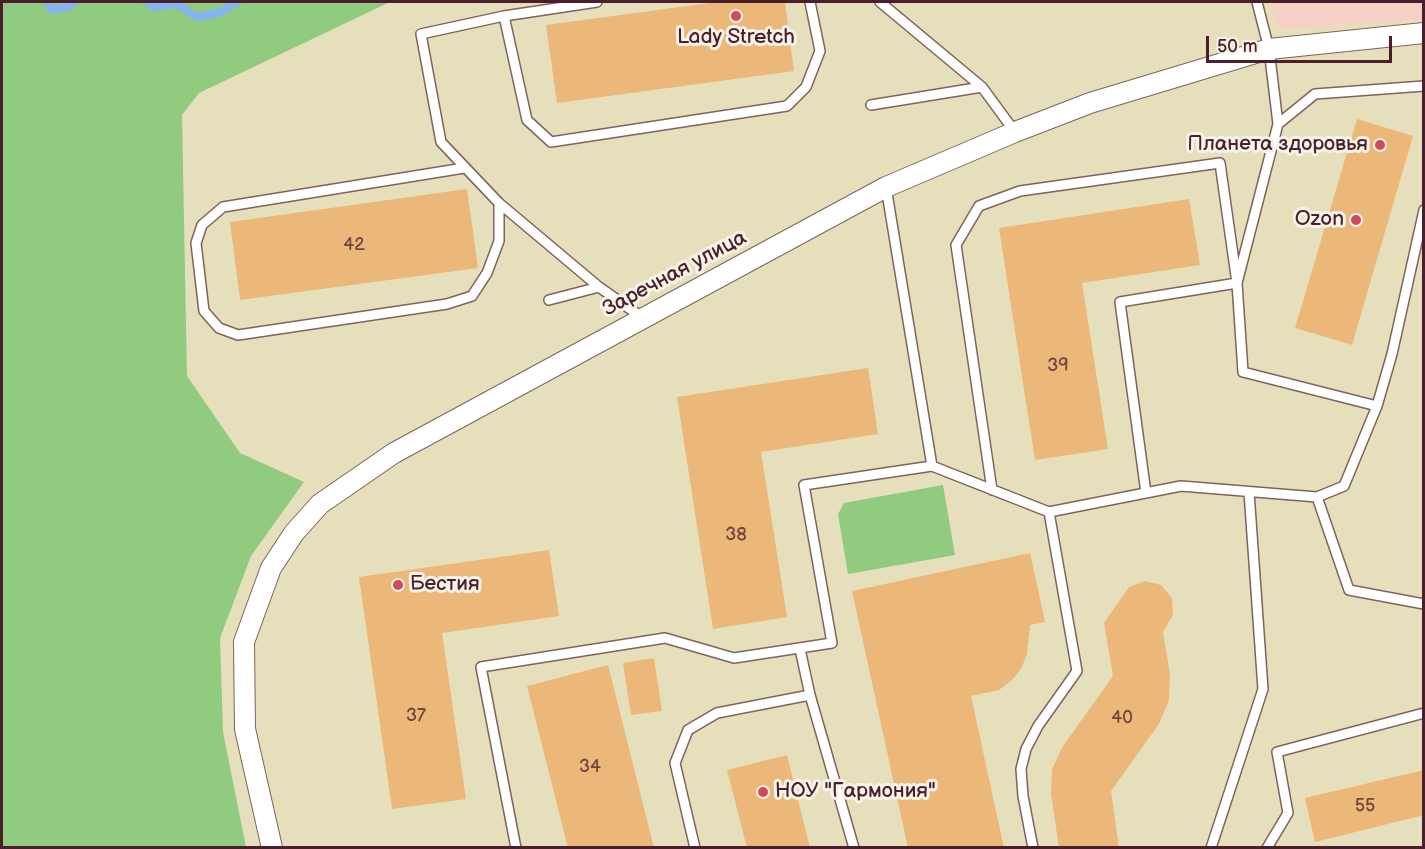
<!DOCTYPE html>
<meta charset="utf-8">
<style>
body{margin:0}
#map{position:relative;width:1425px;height:849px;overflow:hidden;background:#e6dfbb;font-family:"Balsamiq Sans",sans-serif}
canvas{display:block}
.frame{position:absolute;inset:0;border:3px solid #4a1f2b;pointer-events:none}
.scale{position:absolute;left:1206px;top:36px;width:186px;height:27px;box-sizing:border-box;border:3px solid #4a1f2b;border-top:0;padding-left:8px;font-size:18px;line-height:21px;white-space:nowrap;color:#4a1f2b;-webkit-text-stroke:4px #f7f3e8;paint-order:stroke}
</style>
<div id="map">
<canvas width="1425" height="849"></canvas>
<div class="frame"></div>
<div class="scale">50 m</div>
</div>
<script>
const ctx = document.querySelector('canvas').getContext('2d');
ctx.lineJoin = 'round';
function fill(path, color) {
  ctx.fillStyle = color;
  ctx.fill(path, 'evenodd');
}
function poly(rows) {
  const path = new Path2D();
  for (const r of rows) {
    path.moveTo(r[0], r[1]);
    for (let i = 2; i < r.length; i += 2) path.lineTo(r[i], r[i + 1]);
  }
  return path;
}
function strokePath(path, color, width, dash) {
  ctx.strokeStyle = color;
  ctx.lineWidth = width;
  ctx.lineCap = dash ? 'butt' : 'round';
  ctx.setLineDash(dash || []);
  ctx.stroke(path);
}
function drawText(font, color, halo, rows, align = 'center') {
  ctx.font = font + ' "Balsamiq Sans",sans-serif';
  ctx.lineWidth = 6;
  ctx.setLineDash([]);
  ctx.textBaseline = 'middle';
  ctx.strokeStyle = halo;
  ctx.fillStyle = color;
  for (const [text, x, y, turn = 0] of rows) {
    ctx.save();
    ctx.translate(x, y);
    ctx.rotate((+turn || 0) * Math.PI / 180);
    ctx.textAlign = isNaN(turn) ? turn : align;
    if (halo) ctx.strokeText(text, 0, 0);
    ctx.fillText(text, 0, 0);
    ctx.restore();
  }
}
const built = poly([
 [1271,2,1423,2,1423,20,1279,29]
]);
const green = poly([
 [2,2,390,2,199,93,182,115,187,376,240,453,304,482,251,556,220,638,223,732,246,847,2,847],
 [943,485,955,555,848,574,838,514,844,503]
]);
const stream = poly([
 [47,2,52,10,70,6,74,2],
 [147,2,153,7,177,4,197,17,219,13,237,2]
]);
const building = poly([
 [717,2,785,2,794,71,557,103,546,25],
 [1357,119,1413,136,1352,345,1295,328],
 [467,189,478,268,240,300,230,222],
 [1189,199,1200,265,1082,283,1108,449,1035,460,999,228],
 [868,368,878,434,761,452,787,617,713,629,677,397],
 [549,550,559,616,442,633,466,799,392,809,359,577],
 [1030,553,1045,622,1030,625,1027,654,1021,669,1012,680,999,690,971,696,1004,848,908,848,852,591],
 [1145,581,1161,585,1172,598,1173,615,1163,632,1170,674,1169,700,1159,724,1111,791,1119,848,1059,848,1051,794,1052,769,1063,746,1113,676,1104,623,1129,587],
 [654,658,662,711,631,715,623,663],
 [608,665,654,848,568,848,527,686],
 [787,755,810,848,747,848,727,770],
 [1424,770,1424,815,1315,842,1305,798]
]);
const service = poly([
 [597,2,504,16,527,120,551,142,787,106,806,87,820,51,810,2],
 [880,2,982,87,1015,132],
 [1257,2,1269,49,1278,124,1237,283,1243,372,1377,406],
 [871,105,982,87],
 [1278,124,1315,94,1424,86],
 [464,168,223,207,202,225,196,243,204,311,219,328,238,335,447,304,472,296,487,273,499,241,499,203,441,142,421,34,504,16],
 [499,203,599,287,643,318],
 [549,300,599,287],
 [932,466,1049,512,1181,486,1317,497,1349,590,1424,604],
 [992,490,956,245,979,206,1020,191,1220,163,1237,283,1120,302,1146,493],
 [1317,497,1344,486,1377,406,1392,354,1424,210],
 [800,649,810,695,854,848],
 [516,848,481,667,665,638,734,658,832,643,804,485,932,466,886,187],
 [695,848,675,763,688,730,717,713,810,695],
 [1033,848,1023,796,1021,769,1026,749,1038,726,1077,671,1049,512],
 [1211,848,1263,689,1249,492],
 [1267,848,1288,813,1277,752,1424,713]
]);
const minor = poly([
 [272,848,245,729,244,642,271,568,294,533,320,504,394,453,886,187,1015,132,1090,103,1269,49,1424,33]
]);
const markers = [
 [736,16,6,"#d1495b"],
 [1380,145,6,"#d1495b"],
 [1356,220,6,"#d1495b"],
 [398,585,6,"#d1495b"],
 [763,792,6,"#d1495b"]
];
const numberNames = [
 ["42",354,245],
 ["39",1058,366],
 ["38",736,535],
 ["37",416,716],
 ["40",1122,718],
 ["34",590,767],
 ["55",1365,806]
];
const poiNames = [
 ["Lady Stretch",736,38,"center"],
 ["Планета здоровья",1368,145],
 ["Ozon",1344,220],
 ["Бестия",410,585,"left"],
 ["НОУ \"Гармония\"",775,792,"left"]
];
const streetNames = [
 ["Заречная улица",675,274,-28]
];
fill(built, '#f7d1c6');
fill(green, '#91cb7f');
strokePath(stream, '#85b5f0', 8);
fill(building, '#ebb87a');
strokePath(service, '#81625d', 12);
strokePath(minor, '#81625d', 22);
strokePath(service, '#fff', 9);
strokePath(minor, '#fff', 20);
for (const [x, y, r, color] of markers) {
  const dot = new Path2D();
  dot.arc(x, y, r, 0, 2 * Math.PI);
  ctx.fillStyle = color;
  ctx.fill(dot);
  strokePath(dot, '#f7f3e8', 2);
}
drawText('18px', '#72453f', null, numberNames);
drawText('21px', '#4a1f2b', '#f7f3e8', poiNames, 'right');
drawText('21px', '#4a1f2b', '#f7f3e8', streetNames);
</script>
